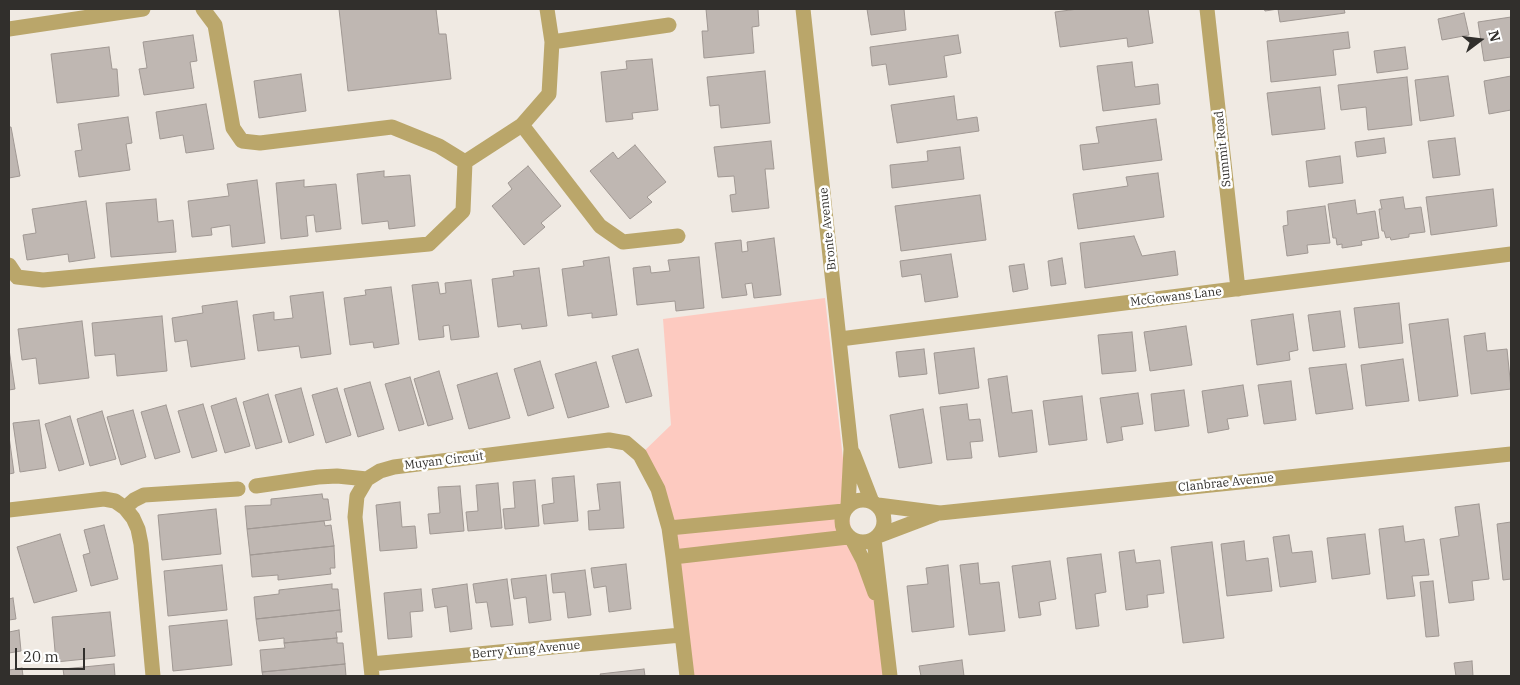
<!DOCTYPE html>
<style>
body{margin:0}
#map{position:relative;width:1520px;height:685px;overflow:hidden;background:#f0eae3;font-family:"IBM Plex Serif",serif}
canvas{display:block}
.frame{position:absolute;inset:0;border:10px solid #312f2c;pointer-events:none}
.north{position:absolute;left:1455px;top:15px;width:50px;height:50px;-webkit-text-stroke:4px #fff;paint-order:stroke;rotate:75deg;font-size:14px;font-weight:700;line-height:20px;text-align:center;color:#312f2c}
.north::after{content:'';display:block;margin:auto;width:18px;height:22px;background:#312f2c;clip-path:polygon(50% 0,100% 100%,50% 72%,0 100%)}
.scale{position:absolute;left:15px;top:648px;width:70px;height:22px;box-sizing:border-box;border:2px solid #312f2c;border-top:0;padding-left:6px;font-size:15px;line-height:18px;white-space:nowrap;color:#312f2c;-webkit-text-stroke:4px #fff;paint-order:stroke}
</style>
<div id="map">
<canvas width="1520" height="685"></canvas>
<div class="frame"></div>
<div class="north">N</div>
<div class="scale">20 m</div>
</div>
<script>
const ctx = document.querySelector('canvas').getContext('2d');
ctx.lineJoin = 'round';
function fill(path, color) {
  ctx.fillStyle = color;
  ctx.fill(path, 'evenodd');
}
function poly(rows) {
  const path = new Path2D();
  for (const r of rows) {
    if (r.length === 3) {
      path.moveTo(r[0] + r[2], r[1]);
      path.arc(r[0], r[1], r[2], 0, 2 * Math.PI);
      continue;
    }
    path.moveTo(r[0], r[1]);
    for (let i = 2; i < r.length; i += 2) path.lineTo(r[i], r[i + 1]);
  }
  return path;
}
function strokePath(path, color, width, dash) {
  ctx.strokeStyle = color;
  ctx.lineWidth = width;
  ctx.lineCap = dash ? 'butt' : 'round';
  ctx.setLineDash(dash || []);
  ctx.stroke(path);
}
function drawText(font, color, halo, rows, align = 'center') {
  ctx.font = font + ' "IBM Plex Serif",serif';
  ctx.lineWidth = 5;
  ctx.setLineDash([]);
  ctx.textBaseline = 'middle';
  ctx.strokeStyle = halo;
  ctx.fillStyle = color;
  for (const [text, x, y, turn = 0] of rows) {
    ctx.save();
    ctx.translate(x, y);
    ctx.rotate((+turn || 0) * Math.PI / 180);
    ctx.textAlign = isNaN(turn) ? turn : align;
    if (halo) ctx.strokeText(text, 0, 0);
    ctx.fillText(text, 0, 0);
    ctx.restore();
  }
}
const green = poly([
 [825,298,852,539,884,618,890,676,687,676,673,557,640,455,671,425,663,319]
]);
const building = poly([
 [339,9,436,9,439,34,446,34,451,79,348,91,339,9],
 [706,9,758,9,759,26,752,27,754,53,704,58,702,31,708,31,706,9],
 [867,9,904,9,906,30,871,35,867,9],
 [1078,9,1148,9,1153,43,1128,47,1127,38,1060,47,1055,12,1078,9],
 [1264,9,1344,9,1345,13,1280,22,1278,9,1265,11,1264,9],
 [1464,13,1469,35,1442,40,1438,19,1464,13],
 [1511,17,1511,57,1484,61,1478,22,1511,17],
 [1348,32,1350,48,1333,50,1336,75,1271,82,1267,41,1348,32],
 [193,35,197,61,190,62,194,88,144,95,139,69,147,68,143,42,193,35],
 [958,35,961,53,944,56,947,77,889,85,886,64,872,66,870,47,958,35],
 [109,47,112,69,117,69,119,96,57,103,51,54,109,47],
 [1405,47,1408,69,1377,73,1374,51,1405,47],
 [652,59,658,110,632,113,633,119,606,122,601,72,627,69,626,61,652,59],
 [1132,62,1135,87,1158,84,1160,104,1103,111,1097,66,1132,62],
 [765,71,770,123,721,128,719,105,710,106,707,77,765,71],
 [301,74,306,111,259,118,254,81,301,74],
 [1448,76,1454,116,1420,121,1415,80,1448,76],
 [1511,76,1511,110,1489,114,1484,81,1511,76],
 [1407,77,1412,125,1368,130,1366,107,1341,110,1338,85,1407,77],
 [1320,87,1325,129,1272,135,1267,93,1320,87],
 [954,96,957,120,977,117,979,131,897,143,891,105,954,96],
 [206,104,214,149,186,153,183,135,160,139,156,112,206,104],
 [128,117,132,143,126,144,130,170,79,177,75,151,82,150,78,124,128,117],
 [1156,119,1162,160,1083,170,1080,145,1099,143,1096,127,1156,119],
 [9,127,11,127,20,176,9,178,9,127],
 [1384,138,1386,153,1357,157,1355,142,1384,138],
 [1455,138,1460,175,1433,178,1428,141,1455,138],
 [771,141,774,169,765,169,769,208,732,212,730,195,736,194,734,176,718,177,714,147,771,141],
 [635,145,666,182,647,197,652,202,630,219,590,171,613,152,618,159,635,145],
 [960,147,964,179,892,188,890,165,928,161,927,151,960,147],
 [1340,156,1343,183,1309,187,1306,161,1340,156],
 [528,166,561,206,541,223,545,227,524,245,492,206,512,189,508,183,528,166],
 [384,171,384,177,410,175,415,226,389,229,388,221,362,224,357,174,384,171],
 [1158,173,1164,217,1078,229,1073,194,1128,186,1126,177,1158,173],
 [257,180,265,243,232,247,230,225,211,228,212,235,192,237,188,201,229,196,227,184,257,180],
 [304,180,304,187,336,184,341,229,316,232,314,215,306,216,308,236,281,239,276,183,304,180],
 [1493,189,1497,226,1431,235,1426,197,1493,189],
 [980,195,986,240,901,251,895,206,980,195],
 [1403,197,1405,209,1421,207,1425,232,1409,234,1409,237,1391,240,1390,237,1386,238,1384,231,1382,231,1379,209,1382,209,1380,200,1403,197],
 [156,199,158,222,173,220,176,252,111,257,106,203,156,199],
 [1355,200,1357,214,1375,211,1379,238,1361,241,1362,245,1342,248,1342,244,1337,245,1336,238,1333,238,1328,204,1355,200],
 [86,201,95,258,69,262,68,254,27,260,23,235,36,233,32,209,86,201],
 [1325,206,1330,243,1307,245,1308,253,1287,256,1283,226,1288,225,1287,211,1325,206],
 [1134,236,1142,256,1175,251,1178,275,1085,288,1080,243,1134,236],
 [774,238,781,295,754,298,752,283,745,284,747,295,722,298,715,243,741,240,742,252,748,251,747,242,774,238],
 [951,254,958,297,925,302,921,274,902,277,900,261,951,254],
 [609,257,617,315,592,318,592,313,568,316,562,269,584,266,583,261,609,257],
 [699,257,704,308,676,311,675,301,637,305,633,268,650,266,651,273,670,271,668,260,699,257],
 [1062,258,1066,284,1051,286,1048,261,1062,258],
 [1024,264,1028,289,1013,292,1009,266,1024,264],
 [539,268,547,326,522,329,521,324,498,327,492,279,514,276,513,271,539,268],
 [471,280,479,337,451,340,449,325,443,326,444,337,419,340,412,285,438,282,440,294,446,293,445,283,471,280],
 [391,287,399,344,374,348,373,342,350,345,344,298,366,295,365,290,391,287],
 [323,292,331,354,301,358,299,346,258,351,253,315,274,312,274,320,293,318,290,296,323,292],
 [237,301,245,359,191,367,187,340,175,342,172,318,203,313,202,306,237,301],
 [1399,303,1403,343,1359,348,1354,308,1399,303],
 [1340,311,1345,347,1313,351,1308,315,1340,311],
 [1293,314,1298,350,1289,352,1290,360,1257,365,1251,320,1293,314],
 [162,316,167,371,117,376,115,354,95,356,92,323,162,316],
 [1448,319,1458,396,1419,401,1409,324,1448,319],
 [82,321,89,378,39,384,36,358,22,360,18,329,82,321],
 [1186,326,1192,365,1150,371,1144,332,1186,326],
 [1132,332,1136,371,1102,374,1098,335,1132,332],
 [1485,333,1487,351,1507,349,1511,389,1471,394,1464,336,1485,333],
 [974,348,979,388,939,394,934,353,974,348],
 [9,349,15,389,9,390,9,349],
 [638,349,652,396,626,403,612,356,638,349],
 [924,349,927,374,899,377,896,352,924,349],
 [1403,359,1409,401,1366,406,1361,365,1403,359],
 [540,361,554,408,528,416,514,369,540,361],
 [596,362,609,407,568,418,555,374,596,362],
 [1346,364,1353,409,1316,414,1309,368,1346,364],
 [439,371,453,419,428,426,414,379,439,371],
 [497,373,510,418,469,429,457,385,497,373],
 [1007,376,1012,413,1032,410,1037,452,999,457,988,379,1007,376],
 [410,377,424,424,399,431,385,384,410,377],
 [1291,381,1296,420,1264,424,1258,385,1291,381],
 [370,382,384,429,358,437,344,389,370,382],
 [1243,385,1248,416,1227,419,1229,429,1208,433,1202,391,1243,385],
 [301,388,314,435,289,443,275,395,301,388],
 [337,388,351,435,326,443,312,395,337,388],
 [1184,390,1189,426,1155,431,1151,394,1184,390],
 [1138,393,1143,424,1121,427,1123,440,1107,443,1100,398,1138,393],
 [268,394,282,442,256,449,243,402,268,394],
 [1082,396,1087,440,1049,445,1043,401,1082,396],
 [236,398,250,446,225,453,211,406,236,398],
 [203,404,217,451,192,458,178,411,203,404],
 [967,404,969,420,980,419,983,441,970,442,972,458,947,460,940,407,967,404],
 [166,405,180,452,155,459,141,412,166,405],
 [923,409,932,463,899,468,890,415,923,409],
 [133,410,146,457,121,465,107,417,133,410],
 [102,411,116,459,90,466,77,419,102,411],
 [70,416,84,464,59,471,45,424,70,416],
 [39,420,46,468,20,472,13,423,39,420],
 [9,436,14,473,9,474,9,436],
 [574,476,578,521,544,524,542,505,554,503,552,478,574,476],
 [535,480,539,526,505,529,503,509,515,508,513,482,535,480],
 [620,482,624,528,589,530,588,511,600,510,597,484,620,482],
 [498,483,502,528,468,531,466,512,478,511,476,485,498,483],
 [460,486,464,531,430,534,428,514,440,513,438,487,460,486],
 [322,494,323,499,328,499,331,520,247,529,245,506,271,505,271,499,322,494],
 [400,502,402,527,415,526,417,548,380,551,376,505,400,502],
 [1479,504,1489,579,1472,581,1474,600,1449,603,1440,539,1459,536,1455,507,1479,504],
 [216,509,221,554,162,560,158,515,216,509],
 [324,521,325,526,331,525,334,546,250,555,247,529,324,521],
 [1511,522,1511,579,1503,580,1497,524,1511,522],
 [104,525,118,579,91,586,83,555,90,553,84,530,104,525],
 [1403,526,1405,542,1424,539,1429,575,1412,576,1415,596,1387,599,1379,529,1403,526],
 [60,534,77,591,34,603,17,547,60,534],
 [1365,534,1370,574,1332,579,1327,538,1365,534],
 [1289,535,1292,553,1312,551,1316,582,1280,587,1273,537,1289,535],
 [1244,541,1246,561,1268,558,1272,591,1227,596,1221,544,1244,541],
 [1212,542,1224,638,1183,643,1171,547,1212,542],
 [334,546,335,568,330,568,331,574,278,580,278,575,252,577,250,555,334,546],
 [1134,550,1136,563,1160,560,1164,593,1147,595,1148,607,1126,610,1119,552,1134,550],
 [1101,554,1106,592,1095,594,1099,626,1076,629,1067,558,1101,554],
 [1050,561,1056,599,1039,602,1041,615,1019,618,1012,566,1050,561],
 [978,563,980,584,999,582,1005,631,969,635,960,565,978,563],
 [626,564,631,609,609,612,606,586,594,588,591,568,626,564],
 [222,565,227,610,168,616,164,571,222,565],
 [948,565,954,627,912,632,907,586,928,584,926,568,948,565],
 [585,570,591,615,568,618,565,592,553,593,551,574,585,570],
 [546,575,551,620,529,623,526,597,514,599,511,579,546,575],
 [507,579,513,625,491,627,487,602,476,603,473,584,507,579],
 [1433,581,1439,636,1426,637,1420,582,1433,581],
 [332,584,332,589,338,589,340,610,256,619,254,597,279,594,279,590,332,584],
 [467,584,472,629,450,632,447,606,435,608,432,589,467,584],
 [421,589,423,611,410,612,412,637,388,639,384,593,421,589],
 [13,598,16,619,9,620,9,599,13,598],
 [340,610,342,632,336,632,337,638,284,643,284,638,259,641,256,619,340,610],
 [110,612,115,656,56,662,52,617,110,612],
 [227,620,232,665,173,671,169,626,227,620],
 [19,630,21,651,9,653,9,632,19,630],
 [337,638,337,643,343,643,345,664,262,672,260,650,285,648,284,643,337,638],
 [962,660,964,676,921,676,919,666,962,660],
 [1472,661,1473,676,1456,676,1454,663,1472,661],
 [114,664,115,676,64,676,63,669,114,664],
 [345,664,346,676,263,676,262,672,345,664],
 [22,668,23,676,9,676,9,670,22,668],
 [644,669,645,676,601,676,600,674,644,669]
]);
const minor = poly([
 [203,9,215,25,233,128,242,141,260,143,392,127,439,146,465,162],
 [803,9,851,449,848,506],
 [1207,9,1238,289],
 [9,29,143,9],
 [552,42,669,25],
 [522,125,600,226,623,242,678,236],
 [465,162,522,125,549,94,552,42,547,9],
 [9,265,17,277,43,280,429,244,463,211,465,162],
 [840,339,1511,254],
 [853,453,872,502],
 [256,486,318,477,337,476,367,479],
 [863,521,21],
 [878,505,940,513,1511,454],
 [125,508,134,500,144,495,238,489],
 [9,510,104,499,115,501,125,508,133,518,138,529,141,544,153,676],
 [669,528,844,511],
 [878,536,936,514],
 [852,539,863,560,875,593],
 [874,539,890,676],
 [673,557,848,537],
 [371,664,681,635],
 [372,676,355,517,357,496,367,479,380,471,394,467,609,440,626,443,640,455,658,489,669,528,673,557,687,676]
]);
const streetNames = [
 ["Summit Road",1223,149,-96],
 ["Bronte Avenue",828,229,-96],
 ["McGowans Lane",1176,297,-7],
 ["Muyan Circuit",444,461,-7],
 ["Clanbrae Avenue",1226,483,-6],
 ["Berry Yung Avenue",526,650,-5]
];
fill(green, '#fdcac0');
fill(building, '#bfb7b2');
strokePath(building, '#a09893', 1);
strokePath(minor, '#baa66a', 15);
drawText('12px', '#312f2c', '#fff', streetNames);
</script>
